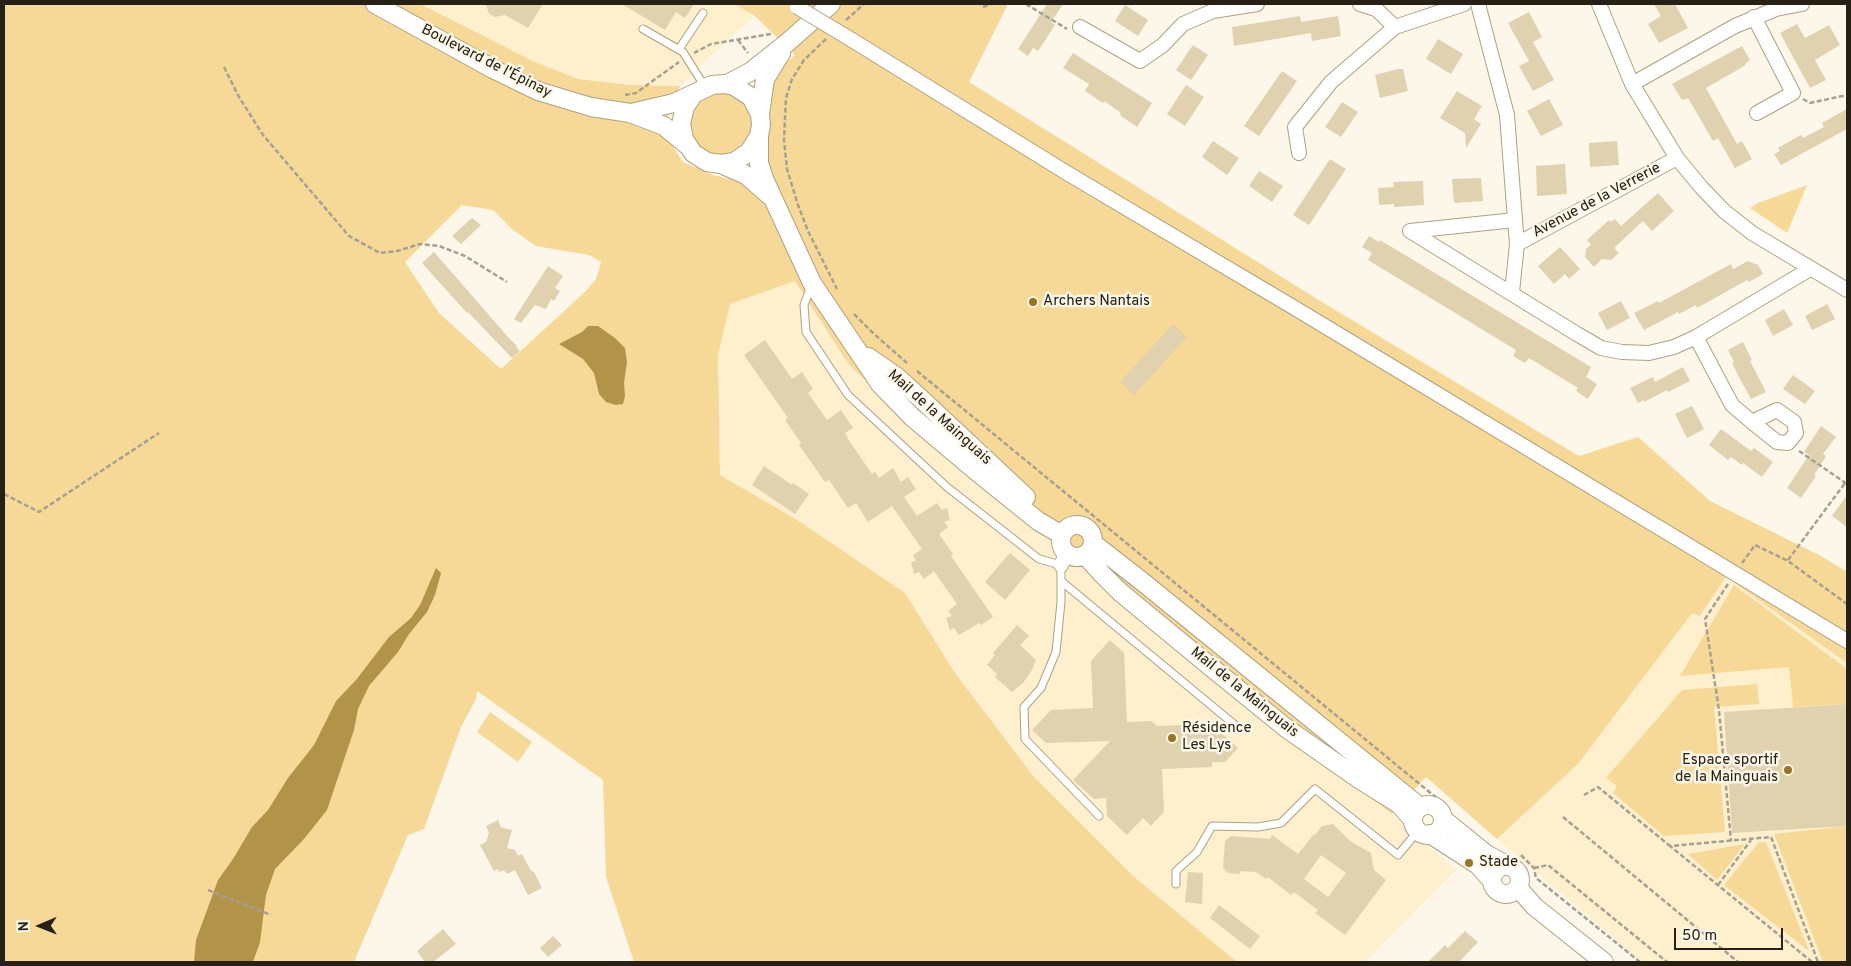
<!DOCTYPE html>
<meta charset="utf-8">
<style>
body{margin:0}
#map{position:relative;width:1851px;height:966px;overflow:hidden;background:#fdf7e9;font-family:Overpass,sans-serif}
canvas{display:block}
.frame{position:absolute;inset:0;border:5px solid #262114;pointer-events:none}
.north{position:absolute;left:15px;top:901px;width:50px;height:50px;-webkit-text-stroke:4px #fdf7e9;paint-order:stroke;rotate:269deg;font-size:14px;font-weight:700;line-height:20px;text-align:center;color:#262114}
.north::after{content:'';display:block;margin:auto;width:18px;height:22px;background:#262114;clip-path:polygon(50% 0,100% 100%,50% 72%,0 100%)}
.scale{position:absolute;left:1674px;top:928px;width:109px;height:22px;box-sizing:border-box;border:2px solid #262114;border-top:0;padding-left:6px;font-size:15px;line-height:18px;white-space:nowrap;color:#262114;-webkit-text-stroke:4px #fdf7e9;paint-order:stroke}
</style>
<div id="map">
<canvas width="1851" height="966"></canvas>
<div class="frame"></div>
<div class="north">N</div>
<div class="scale">50 m</div>
</div>
<script>
const ctx = document.querySelector('canvas').getContext('2d');
ctx.lineJoin = 'round';
function fill(path, color) {
  ctx.fillStyle = color;
  ctx.fill(path, 'evenodd');
}
function poly(rows) {
  const path = new Path2D();
  for (const r of rows) {
    if (r.length === 3) {
      path.moveTo(r[0] + r[2], r[1]);
      path.arc(r[0], r[1], r[2], 0, 2 * Math.PI);
      continue;
    }
    path.moveTo(r[0], r[1]);
    for (let i = 2; i < r.length; i += 2) path.lineTo(r[i], r[i + 1]);
  }
  return path;
}
function strokePath(path, color, width, dash) {
  ctx.strokeStyle = color;
  ctx.lineWidth = width;
  ctx.lineCap = dash ? 'butt' : 'round';
  ctx.setLineDash(dash || []);
  ctx.stroke(path);
}
function drawText(font, color, halo, rows, align = 'center') {
  ctx.font = font + ' Overpass,sans-serif';
  ctx.lineWidth = 5;
  ctx.setLineDash([]);
  ctx.textBaseline = 'middle';
  ctx.strokeStyle = halo;
  ctx.fillStyle = color;
  for (const [text, x, y, turn = 0] of rows) {
    ctx.save();
    ctx.translate(x, y);
    ctx.rotate((+turn || 0) * Math.PI / 180);
    ctx.textAlign = isNaN(turn) ? turn : align;
    if (halo) ctx.strokeText(text, 0, 0);
    ctx.fillText(text, 0, 0);
    ctx.restore();
  }
}
const built = poly([
 [420,4,734,4,754,15,680,86,631,85,578,79,535,62],
 [795,281,849,365,952,457,1282,731,1392,814,1456,870,1365,962,1237,962,1133,876,1034,777,955,673,905,593,799,521,720,475,718,355,730,304],
 [1726,577,1847,663,1847,962,1642,962,1497,839,1578,764,1692,612,1701,616]
]);
const green = poly([
 [4,4,420,4,535,62,578,79,631,85,680,86,668,117,668,139,683,162,713,175,737,181,757,174,766,152,769,137,769,96,779,68,795,55,754,15,734,4,1008,4,969,82,1317,299,1579,456,1638,437,1710,501,1821,556,1847,572,1847,663,1726,577,1700,616,1692,613,1578,764,1497,839,1426,777,1392,814,1282,731,901,413,849,365,795,281,730,304,718,355,720,475,799,521,905,593,955,673,1034,777,1133,876,1237,962,634,962,606,877,603,780,477,691,476,699,461,727,424,829,408,835,354,962,4,962],
 [462,205,493,210,513,230,536,246,589,255,601,262,596,279,586,291,501,369,439,313,405,262],
 [719,92,731,94,740,98,749,107,753,126,750,139,743,149,723,157,700,151,689,132,692,109,699,99,708,94],
 [1807,185,1787,233,1750,208,1758,203],
 [1734,585,1847,669,1847,714,1846,704,1793,707,1789,667,1680,676],
 [1757,684,1759,704,1714,707,1725,832,1664,836,1613,793,1617,786,1606,778,1682,690],
 [490,712,532,742,518,762,477,732],
 [1847,826,1847,962,1823,962,1774,834],
 [1759,842,1766,842,1809,951,1724,885],
 [1745,844,1717,880,1688,854]
]);
const water = poly([
 [588,326,598,326,615,338,625,348,627,362,624,383,625,396,623,404,616,405,606,402,599,394,594,373,583,359,559,344,582,332],
 [436,568,441,573,435,595,427,612,409,634,398,652,369,686,358,709,354,730,327,810,304,839,275,869,266,895,260,942,253,962,194,962,196,940,218,880,233,859,252,827,268,810,288,778,314,745,336,701,356,680,389,637,411,618,420,605]
]);
const building = poly([
 [486,4,543,4,528,28,505,15,495,17,489,14],
 [622,4,694,4,685,18,676,12,665,30],
 [1047,4,1063,4,1051,22,1055,25,1038,51,1033,48,1028,56,1018,49],
 [1654,4,1675,4,1688,28,1659,43,1648,24,1661,16],
 [1125,5,1148,20,1138,36,1115,21],
 [1529,12,1542,37,1533,42,1554,80,1533,91,1519,66,1529,61,1508,23],
 [1300,16,1301,22,1338,16,1341,36,1312,41,1311,33,1234,46,1232,27],
 [1797,24,1805,38,1829,25,1840,45,1815,60,1826,80,1810,88,1780,33],
 [1438,39,1463,54,1451,74,1426,59],
 [1193,45,1208,55,1191,80,1176,70],
 [1742,46,1750,60,1745,64,1746,65,1706,88,1737,144,1742,141,1752,159,1735,168,1718,138,1713,141,1688,98,1682,100,1672,84],
 [1073,53,1152,103,1137,127,1121,116,1120,112,1104,101,1103,103,1085,91,1089,84,1063,68],
 [1398,69,1403,69,1408,91,1380,98,1375,75],
 [1282,71,1297,81,1259,136,1244,126],
 [1186,85,1204,97,1185,126,1167,114],
 [1457,91,1482,106,1474,119,1481,124,1466,148,1465,133,1440,118],
 [1549,99,1563,125,1541,136,1527,111],
 [1342,102,1358,112,1341,137,1325,127],
 [1847,109,1847,129,1781,165,1774,154,1780,151,1778,148,1801,135,1803,138,1824,127,1822,123],
 [1213,141,1239,158,1227,175,1202,157],
 [1617,141,1619,165,1590,167,1589,143],
 [1330,159,1346,169,1309,225,1293,215],
 [1565,164,1567,194,1537,196,1536,166],
 [1259,171,1283,186,1272,202,1249,186],
 [1481,178,1483,201,1454,203,1452,179],
 [1423,181,1424,205,1394,207,1394,204,1379,205,1378,188,1394,187,1393,182],
 [1658,193,1674,211,1652,231,1643,221,1614,248,1619,253,1611,260,1602,259,1594,267,1585,257,1586,249,1591,245,1587,240,1609,220,1611,222,1615,219,1621,226],
 [472,218,481,225,461,244,452,236],
 [1369,236,1379,242,1380,240,1591,367,1586,377,1597,384,1588,399,1576,391,1578,388,1529,358,1525,363,1513,356,1516,350,1368,260,1372,253,1362,247],
 [1560,247,1580,269,1569,279,1565,274,1554,284,1538,266],
 [434,252,508,337,517,346,516,347,520,351,512,358,468,312,467,313,422,263],
 [1748,261,1758,265,1763,274,1749,282,1747,280,1697,308,1696,305,1679,314,1678,312,1644,330,1634,313,1658,301,1659,303,1731,264,1733,269],
 [548,266,563,276,555,288,560,291,554,301,551,299,546,309,535,305,521,323,514,319],
 [1621,301,1630,318,1607,330,1598,313],
 [1827,304,1835,319,1812,330,1805,316],
 [1784,309,1793,325,1773,336,1765,320],
 [1173,324,1187,337,1134,395,1120,382],
 [765,340,792,379,802,372,813,389,808,393,827,420,841,410,853,428,845,433,848,439,872,474,875,472,879,478,893,468,901,482,908,477,916,489,904,497,917,516,937,503,942,510,947,508,950,520,944,522,948,527,939,534,953,554,951,556,993,617,981,625,979,623,959,635,954,628,950,630,946,618,952,616,948,611,957,604,934,571,924,579,919,572,914,574,911,562,916,561,913,555,922,549,892,506,868,522,856,503,848,508,829,480,825,482,799,445,801,443,785,420,788,418,744,355],
 [1743,342,1752,360,1750,361,1766,392,1751,399,1738,375,1732,363,1734,362,1728,350],
 [1683,367,1690,381,1668,392,1667,390,1644,402,1644,400,1638,403,1630,388,1653,377,1655,382],
 [1793,375,1815,391,1805,404,1783,389],
 [1692,406,1704,429,1687,438,1675,414],
 [1821,426,1836,437,1823,454,1826,456,1814,475,1816,476,1801,498,1787,488,1809,455,1804,452],
 [1721,429,1751,451,1754,448,1773,462,1762,477,1743,463,1742,465,1731,457,1728,460,1709,445],
 [764,466,792,485,793,483,809,494,795,514,752,485],
 [1847,495,1847,527,1832,516],
 [1010,553,1030,570,1005,600,985,582],
 [1017,625,1029,636,1020,645,1036,660,1032,670,1023,683,1012,692,995,677,997,674,987,665,995,655,993,653],
 [1110,640,1124,653,1127,722,1151,721,1157,726,1209,724,1209,729,1217,729,1238,748,1225,762,1212,762,1212,767,1162,769,1164,812,1151,826,1143,818,1127,835,1107,816,1106,798,1094,799,1073,780,1110,741,1046,743,1032,730,1051,710,1093,708,1091,661],
 [1847,704,1847,826,1732,833,1724,712],
 [498,820,501,827,512,830,507,848,515,850,518,856,522,854,531,871,534,872,542,888,528,895,515,870,507,874,504,870,499,872,498,869,494,871,480,845,486,842,489,833,486,826],
 [1333,824,1350,841,1371,853,1374,870,1386,880,1345,935,1315,913,1318,910,1294,892,1291,895,1268,877,1266,879,1256,872,1240,871,1240,874,1228,873,1223,868,1225,841,1231,836,1270,839,1272,835,1298,854,1314,834,1315,835,1322,826],
 [1321,855,1346,873,1328,897,1304,879],
 [1188,872,1203,873,1202,904,1185,902],
 [1219,905,1260,936,1250,949,1210,918],
 [443,929,456,944,433,962,425,962,417,951],
 [1465,931,1478,942,1459,962,1428,962,1445,945,1448,948],
 [553,936,562,945,548,957,540,948]
]);
const path = poly([
 [1026,4,1067,29],
 [983,7,991,4],
 [846,20,864,4],
 [826,39,804,60,792,79,786,98,784,140,787,169,798,205,808,231,837,289],
 [738,40,748,53],
 [694,53,711,44,771,34],
 [224,67,239,97,263,135,349,236,380,253,397,251,420,244,439,246,465,256,507,282],
 [625,95,636,93,679,62],
 [1803,99,1810,103,1847,95],
 [854,314,874,334,907,363],
 [917,371,1444,804],
 [1799,451,1847,484],
 [4,494,39,512,159,433],
 [1788,560,1845,483],
 [1742,563,1755,545,1788,561,1847,604],
 [1728,584,1705,619,1719,710,1731,841],
 [1584,795,1598,787,1670,846],
 [1563,817,1738,962],
 [1521,855,1534,868,1536,878,1640,962],
 [1534,868,1548,865,1667,962],
 [1718,885,1751,840],
 [208,890,271,915],
 [1812,962,1670,846,1771,837,1818,962]
]);
const service = poly([
 [643,29,683,52,705,87],
 [679,49,703,13],
 [811,286,804,305,806,332,848,395,947,487,1039,559,1061,565,1061,602,1056,652,1041,688,1024,707,1025,739,1099,816],
 [1061,581,1235,725],
 [1176,884,1176,871,1197,852,1212,826,1258,827,1281,823,1315,789,1398,855,1418,831]
]);
const minor = poly([
 [1360,4,1376,9,1395,27,1464,4],
 [1478,4,1507,115,1515,220],
 [1599,4,1632,84,1677,158,1701,187,1724,211,1752,233,1847,290],
 [1754,17,1793,93,1757,113],
 [1080,27,1140,61,1163,45,1183,24,1213,11,1257,4],
 [852,40,1067,173,1293,307,1847,641],
 [1632,84,1735,26,1776,9,1802,4],
 [1299,153,1295,127,1331,82,1395,27],
 [1517,244,1677,158],
 [1512,292,1517,244,1515,220,1410,231,1577,334,1601,348,1622,352,1649,353,1674,347,1696,337,1810,269],
 [1696,337,1732,405,1752,422,1777,442,1788,443,1796,433,1794,422,1777,410,1752,422],
 [1061,565,1067,553]
]);
const tertiary = poly([
 [375,4,493,69,538,91,591,107,630,113,664,126,687,145],
 [727,84,750,72,788,42,831,4],
 [631,113,674,103,712,85,724,84,734,86,751,97,760,114,761,125,759,136,749,152,734,162,721,164,707,162,693,153,684,139,681,124,685,107,693,95],
 [760,114,765,79,781,53],
 [759,136,759,163,765,181,812,283,880,384,912,417,981,475,1038,521,1062,535],
 [721,164,746,175,770,196],
 [868,357,897,377,919,397,1026,497],
 [1077,541,16],
 [1093,546,1098,547,1144,583,1420,807],
 [1085,555,1102,574,1120,592,1217,672,1286,728,1359,779,1399,804,1413,820],
 [1428,820,15],
 [1443,819,1486,854,1507,865],
 [1430,834,1478,865,1492,881],
 [1506,880,14],
 [1518,888,1535,907,1604,962]
]);
const minorBridge = poly([
 [797,7,852,40]
]);
const markers = [
 [1033,302,5,"#97761f"],
 [1172,738,5,"#97761f"],
 [1788,770,5,"#97761f"],
 [1469,863,5,"#97761f"]
];
const streetNames = [
 ["Boulevard de l'Épinay",486,62,27],
 ["Avenue de la Verrerie",1597,201,-28],
 ["Mail de la Mainguais",939,418,42],
 ["Mail de la Mainguais",1244,693,39]
];
const poiNames = [
 ["Archers Nantais",1043,302],
 ["Résidence",1182,729],
 ["Les Lys",1182,746],
 ["Espace sportif",1778,761,"right"],
 ["de la Mainguais",1778,778,"right"],
 ["Stade",1479,863]
];
fill(built, '#feefcd');
fill(green, '#f7d997');
fill(water, '#b2934a');
fill(building, '#e0d1af');
strokePath(service, '#afa180', 9);
strokePath(minor, '#afa180', 16);
strokePath(tertiary, '#afa180', 20);
strokePath(path, '#a6a092', 2.5, [5, 2.5]);
strokePath(service, '#fff', 7);
strokePath(minor, '#fff', 14);
strokePath(tertiary, '#fff', 18);
strokePath(minorBridge, '#afa180', 16, []);
strokePath(minorBridge, '#fff', 14);
for (const [x, y, r, color] of markers) {
  const dot = new Path2D();
  dot.arc(x, y, r, 0, 2 * Math.PI);
  ctx.fillStyle = color;
  ctx.fill(dot);
  strokePath(dot, '#fdf7e9', 2);
}
drawText('15px', '#262114', '#fdf7e9', streetNames);
drawText('15px', '#262114', '#fdf7e9', poiNames, 'left');
</script>
